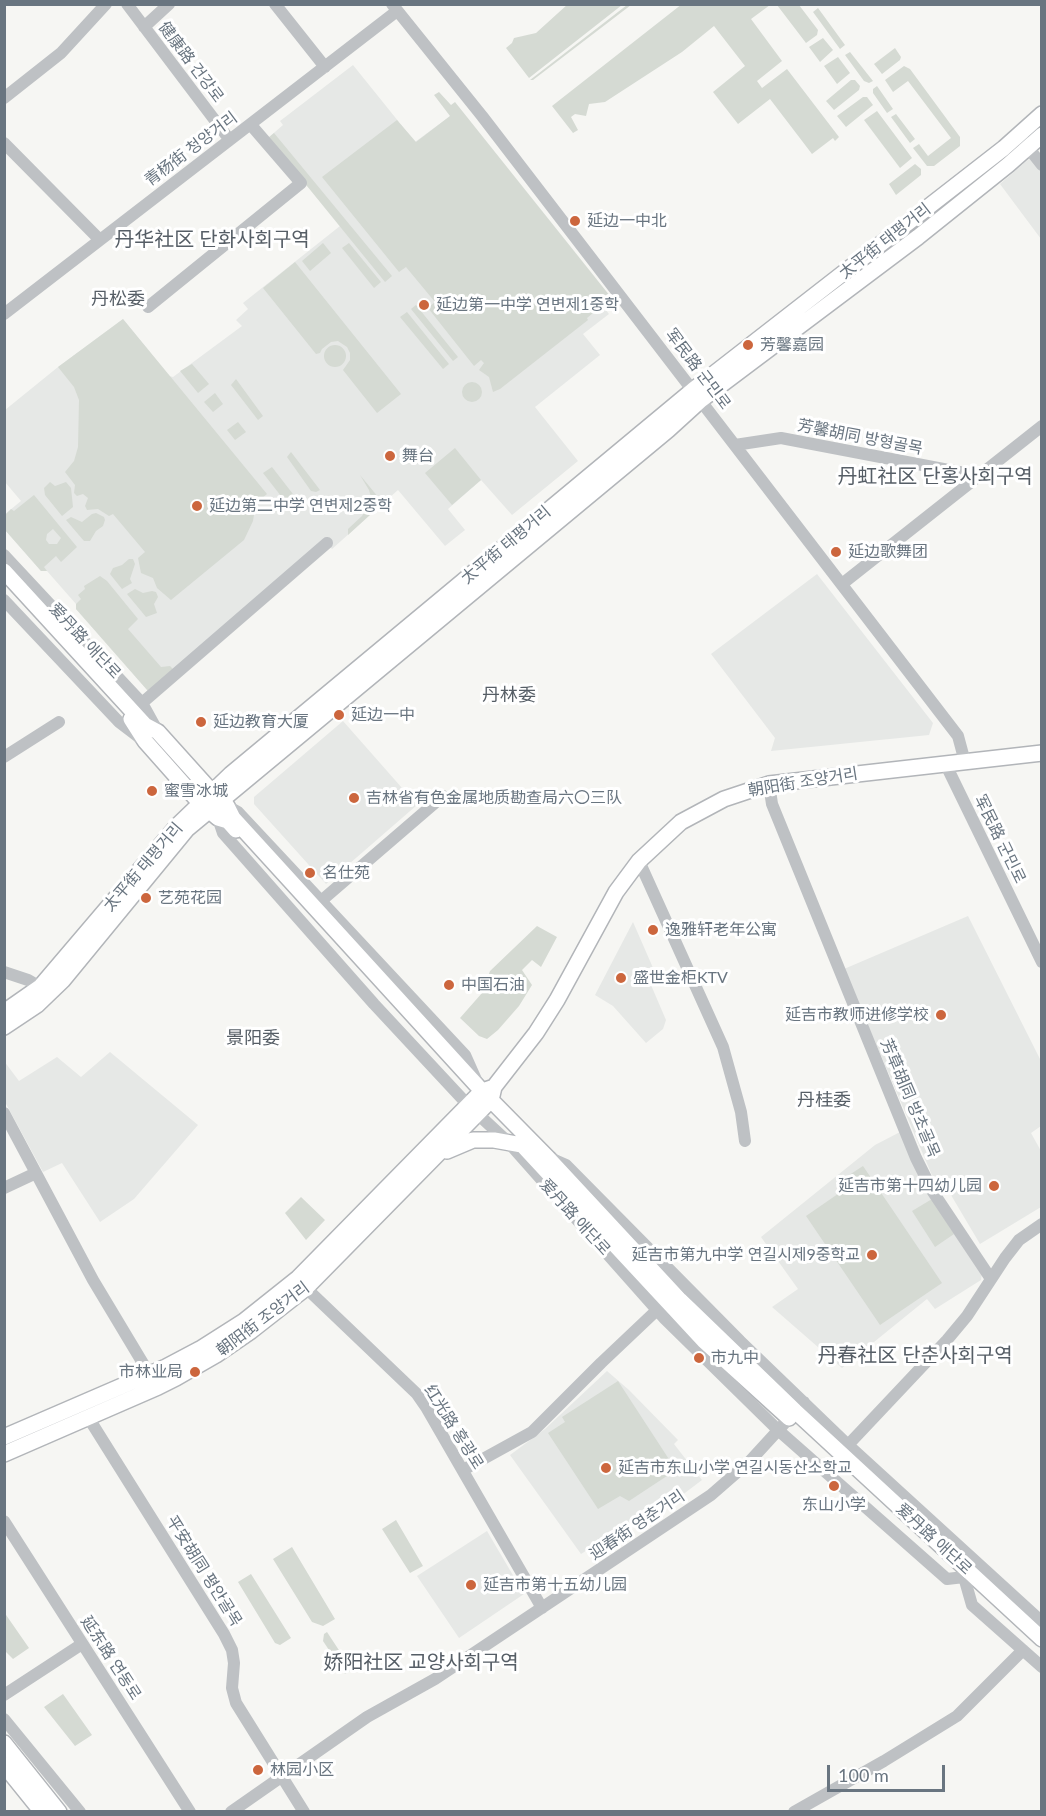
<!DOCTYPE html>
<meta charset="utf-8">
<style>
body{margin:0}
#map{position:relative;width:1046px;height:1816px;overflow:hidden;background:#f6f6f3;font-family:Lato,sans-serif}
canvas{display:block}
.frame{position:absolute;inset:0;border:6px solid #697580;pointer-events:none}
.scale{position:absolute;left:827px;top:1765px;width:118px;height:27px;box-sizing:border-box;border:3px solid #697580;border-top:0;padding-left:8px;font-size:18px;line-height:21px;white-space:nowrap;color:#697580;-webkit-text-stroke:4px #fff;paint-order:stroke}
</style>
<div id="map">
<canvas width="1046" height="1816"></canvas>
<div class="frame"></div>
<div class="scale">100 m</div>
</div>
<script>
const ctx = document.querySelector('canvas').getContext('2d');
ctx.lineJoin = 'round';
function fill(path, color) {
  ctx.fillStyle = color;
  ctx.fill(path, 'evenodd');
}
function poly(rows) {
  const path = new Path2D();
  for (const r of rows) {
    if (r.length === 3) {
      path.moveTo(r[0] + r[2], r[1]);
      path.arc(r[0], r[1], r[2], 0, 2 * Math.PI);
      continue;
    }
    path.moveTo(r[0], r[1]);
    for (let i = 2; i < r.length; i += 2) path.lineTo(r[i], r[i + 1]);
  }
  return path;
}
function strokePath(path, color, width, dash) {
  ctx.strokeStyle = color;
  ctx.lineWidth = width;
  ctx.lineCap = dash ? 'butt' : 'round';
  ctx.setLineDash(dash || []);
  ctx.stroke(path);
}
function drawText(font, color, halo, rows, align = 'center') {
  ctx.font = font + ' Lato,"Noto Sans SC","Noto Sans KR",sans-serif';
  ctx.lineWidth = 6;
  ctx.setLineDash([]);
  ctx.textBaseline = 'middle';
  ctx.strokeStyle = halo;
  ctx.fillStyle = color;
  for (const [text, x, y, turn = 0] of rows) {
    ctx.save();
    ctx.translate(x, y);
    ctx.rotate((+turn || 0) * Math.PI / 180);
    ctx.textAlign = isNaN(turn) ? turn : align;
    if (halo) ctx.strokeText(text, 0, 0);
    ctx.fillText(text, 0, 0);
    ctx.restore();
  }
}
const built = poly([
 [353,65,415,142,453,114,609,314,583,334,600,355,535,407,578,461,512,515,481,480,448,509,465,530,445,546,398,490,332,549,324,540,148,691,76,609,76,604,47,571,41,571,5,530,4,515,21,501,5,482,5,410,58,367,123,319,169,376,173,377,242,326,236,320,248,309,243,303,340,226,268,138,283,125,280,121],
 [1030,158,1041,170,1041,239,1000,184],
 [817,574,933,723,929,735,771,751,775,738,711,654],
 [343,721,417,805,326,884,254,804,254,797],
 [968,916,1041,1061,1041,1126,1031,1133,1041,1151,1041,1207,980,1244,948,1190,940,1194,844,969],
 [633,922,657,977,651,985,666,1020,663,1029,646,1043,613,1006,595,995],
 [110,1052,198,1125,134,1199,100,1222,62,1163,43,1172,5,1102,4,1061,19,1081,57,1057,81,1077],
 [902,1131,982,1273,981,1280,935,1309,927,1299,842,1368,772,1307,798,1289,761,1237,875,1145],
 [607,1371,629,1390,678,1440,674,1444,702,1480,669,1505,665,1500,581,1554,510,1455,545,1429],
 [487,1531,524,1594,459,1638,417,1576]
]);
const green = poly([
 [568,4,622,5,529,78,506,48,512,43,514,38,536,33],
 [682,4,770,5,751,19,782,61,757,81,762,88,787,69,839,137,835,141,833,138,812,154,770,99,738,124,713,92,745,66,714,26,682,52,605,102,589,104,586,116,575,114,571,117,578,130,573,133,552,106],
 [627,5,631,5,533,80,530,80],
 [777,5,799,5,818,30,817,35,806,43],
 [818,8,845,45,840,49,813,12],
 [823,38,833,50,820,62,809,47],
 [895,48,901,57,900,60,882,74,874,64],
 [850,52,873,81,869,83,864,81,845,55],
 [838,57,850,73,837,84,824,66],
 [904,66,910,69,960,137,960,146,934,166,927,166,913,148,919,144,928,156,951,138,908,81,893,92,885,80],
 [851,80,855,80,860,86,859,90,834,110,826,101],
 [877,86,893,109,887,113,873,93,873,89],
 [439,92,451,105,455,102,614,301,604,307,600,302,590,309,593,313,587,318,588,320,500,389,493,392,489,377,479,370,484,363,481,360,474,366,428,308,435,302,406,267,399,272,322,177,397,120,416,142,450,116,434,95],
 [863,97,867,97,873,105,846,127,837,116],
 [877,111,912,158,900,168,864,120],
 [896,114,915,139,910,143,891,117],
 [274,133,392,276,385,282,268,138],
 [915,164,921,169,921,175,896,195,889,184],
 [323,243,331,253,310,271,302,261],
 [349,243,381,282,374,288,342,248],
 [295,262,401,394,377,413,343,370,350,360,350,353,347,347,338,341,331,342,322,349,320,353,316,354,263,288],
 [416,305,458,357,453,361,411,309],
 [407,312,449,364,443,369,400,317],
 [123,319,267,494,256,503,253,521,244,540,171,600,157,588,153,578,141,573,138,558,145,552,113,514,109,516,98,509,87,510,85,506,88,498,83,494,77,496,74,493,75,485,65,472,74,461,78,447,79,400,74,387,58,367],
 [335,356,11],
 [192,364,209,384,198,393,180,371],
 [236,379,263,416,258,420,231,385],
 [472,392,10],
 [215,393,223,404,213,412,204,402],
 [238,422,246,432,235,440,227,430],
 [455,448,481,480,452,505,425,473],
 [291,452,320,490,316,492,311,491,287,457],
 [272,467,296,498,288,505,263,473],
 [360,475,383,503,348,535,348,529,362,516,369,504,371,497,369,490],
 [50,482,55,486,66,482,71,488,73,507,62,516,45,495,44,488],
 [34,495,77,547,61,562,56,556,44,567,47,571,41,571,5,530,5,515,11,509,14,511],
 [53,529,61,538,57,544,49,544,46,540,47,534],
 [96,513,104,517,105,520,103,526,96,531,90,541,84,541,66,520,71,517,82,522,92,514],
 [129,559,133,559,135,564,130,579,132,583,122,589,110,574,113,568,122,565],
 [100,576,107,581,138,619,128,629,161,667,170,666,173,669,148,691,76,609,76,604,81,599,78,595,85,589,84,586],
 [135,589,143,593,152,591,156,592,158,597,154,604,157,613,146,617,127,594],
 [537,926,557,937,541,967,532,960,522,970,532,985,519,1006,498,1030,487,1039,479,1036,460,1018,482,993,490,971],
 [863,1166,942,1283,880,1325,806,1216,848,1187,843,1179],
 [301,1197,325,1220,306,1240,285,1213],
 [932,1199,954,1234,935,1247,912,1211],
 [618,1381,676,1470,629,1501,620,1496,598,1509,548,1433,565,1422,562,1417],
 [396,1520,423,1566,410,1573,382,1529],
 [292,1547,335,1619,323,1626,312,1622,273,1559],
 [251,1574,291,1638,280,1645,275,1643,238,1582],
 [4,1612,29,1648,13,1659,5,1651],
 [327,1632,352,1670,345,1674,323,1641,324,1634],
 [63,1694,92,1735,75,1746,44,1707]
]);
const minor = poly([
 [127,4,229,139],
 [275,4,325,67],
 [392,4,482,116,958,736,965,762],
 [144,27,169,4],
 [4,98,61,53,106,4],
 [1023,141,1042,165],
 [4,143,100,240],
 [148,307,301,183,251,125],
 [4,314,397,11],
 [735,445,781,438,980,476],
 [4,555,142,703,158,732],
 [842,584,1042,426],
 [4,600,119,722,140,738],
 [142,703,327,543],
 [4,757,59,722],
 [945,763,1042,962],
 [769,784,772,804,916,1158,933,1192,991,1279],
 [227,806,238,812,465,1055,477,1082],
 [218,818,223,833,374,1004,468,1105,509,1143,665,1319,778,1430,947,1579,964,1577,972,1605,1042,1667],
 [639,861,723,1047,741,1112,745,1141],
 [321,901,443,796],
 [4,972,28,980,40,987],
 [4,1113,93,1280,150,1375],
 [550,1158,566,1165,740,1341,848,1445,1042,1622],
 [4,1188,36,1173],
 [306,1288,417,1394,426,1407,542,1608],
 [88,1417,224,1634,232,1650,234,1663,232,1688,236,1703,304,1812],
 [848,1445,947,1340,967,1316,1005,1258,1019,1240,1042,1224],
 [463,1470,532,1432,601,1363,657,1310],
 [4,1521,190,1812],
 [4,1695,82,1644],
 [4,1719,80,1812],
 [231,1812,367,1717,435,1679,711,1495,750,1461,804,1402],
 [794,1812,884,1761,957,1716,1023,1650]
]);
const major = poly([
 [4,571,145,725,158,732,212,792,227,806,233,818,482,1091,548,1158,680,1300,795,1411,1042,1639],
 [131,719,145,741,200,803,218,818,228,821,236,830],
 [4,1012,40,987,177,826,231,774,693,390,1004,148,1042,114],
 [4,1027,37,1005,63,980,187,829,668,430,701,400,918,237,1008,165,1042,135],
 [523,1146,704,1341,789,1418],
 [447,1151,473,1140,494,1140,522,1145],
 [4,1437,166,1367,200,1349,244,1321,298,1278,482,1091,491,1088],
 [4,1454,158,1387,176,1378,216,1355,251,1331,306,1288,491,1100,494,1087,536,1033,557,1000,616,892,639,861,681,822,724,799,769,784,1042,753],
 [4,1743,59,1812],
 [4,1765,42,1812]
]);
const markers = [
 [575,221,6,"#cc663d"],
 [424,305,6,"#cc663d"],
 [748,345,6,"#cc663d"],
 [390,456,6,"#cc663d"],
 [197,506,6,"#cc663d"],
 [836,552,6,"#cc663d"],
 [339,715,6,"#cc663d"],
 [201,722,6,"#cc663d"],
 [152,791,6,"#cc663d"],
 [354,798,6,"#cc663d"],
 [310,873,6,"#cc663d"],
 [146,898,6,"#cc663d"],
 [653,930,6,"#cc663d"],
 [621,978,6,"#cc663d"],
 [449,985,6,"#cc663d"],
 [941,1015,6,"#cc663d"],
 [994,1186,6,"#cc663d"],
 [872,1255,6,"#cc663d"],
 [699,1358,6,"#cc663d"],
 [195,1372,6,"#cc663d"],
 [606,1468,6,"#cc663d"],
 [834,1486,6,"#cc663d"],
 [471,1585,6,"#cc663d"],
 [258,1770,6,"#cc663d"]
];
const streetNames = [
 ["健康路 건강로",191,62,53],
 ["青杨街 청양거리",191,149,-37],
 ["太平街 태평거리",885,241,-38],
 ["军民路 군민로",698,369,53],
 ["芳馨胡同 방형골목",860,437,11],
 ["太平街 태평거리",506,545,-40],
 ["爱丹路 애단로",85,641,47],
 ["朝阳街 조양거리",803,782,-9],
 ["军民路 군민로",1000,839,64],
 ["太平街 태평거리",143,867,-49],
 ["芳草胡同 방초골목",910,1098,67],
 ["爱丹路 애단로",575,1217,48],
 ["朝阳街 조양거리",263,1319,-37],
 ["红光路 홍광로",454,1427,58],
 ["迎春街 영춘거리",637,1525,-34],
 ["爱丹路 애단로",934,1539,43],
 ["平安胡同 평안골목",204,1571,58],
 ["延东路 연동로",111,1658,57]
];
const poiNames = [
 ["延边一中北",587,221],
 ["延边第一中学 연변제1중학",436,305],
 ["芳馨嘉园",760,345],
 ["舞台",402,456],
 ["延边第二中学 연변제2중학",209,506],
 ["延边歌舞团",848,552],
 ["延边一中",351,715],
 ["延边教育大厦",213,722],
 ["蜜雪冰城",164,791],
 ["吉林省有色金属地质勘查局六〇三队",366,798],
 ["名仕苑",322,873],
 ["艺苑花园",158,898],
 ["逸雅轩老年公寓",665,930],
 ["盛世金柜KTV",633,978],
 ["中国石油",461,985],
 ["延吉市教师进修学校",929,1015,"right"],
 ["延吉市第十四幼儿园",982,1186,"right"],
 ["延吉市第九中学 연길시제9중학교",860,1255,"right"],
 ["市九中",711,1358],
 ["市林业局",183,1372,"right"],
 ["延吉市东山小学 연길시동산소학교",618,1468],
 ["东山小学",834,1505,"center"],
 ["延吉市第十五幼儿园",483,1585],
 ["林园小区",270,1770]
];
const neighbourhoodNames = [
 ["丹松委",118,299],
 ["丹林委",509,695],
 ["景阳委",253,1038],
 ["丹桂委",824,1100]
];
const quarterNames = [
 ["丹华社区 단화사회구역",212,240],
 ["丹虹社区 단홍사회구역",935,477],
 ["丹春社区 단춘사회구역",915,1356],
 ["娇阳社区 교양사회구역",421,1663]
];
fill(built, '#e6e8e6');
fill(green, '#d5dad3');
strokePath(major, '#b2b5b9', 18);
strokePath(minor, '#bec1c4', 12);
strokePath(major, '#fff', 15);
for (const [x, y, r, color] of markers) {
  const dot = new Path2D();
  dot.arc(x, y, r, 0, 2 * Math.PI);
  ctx.fillStyle = color;
  ctx.fill(dot);
  strokePath(dot, '#fff', 2);
}
drawText('16px', '#697580', '#fff', streetNames);
drawText('16px', '#697580', '#fff', poiNames, 'left');
drawText('18px', '#565e66', '#fff', neighbourhoodNames);
drawText('20px', '#565e66', '#fff', quarterNames);
</script>
